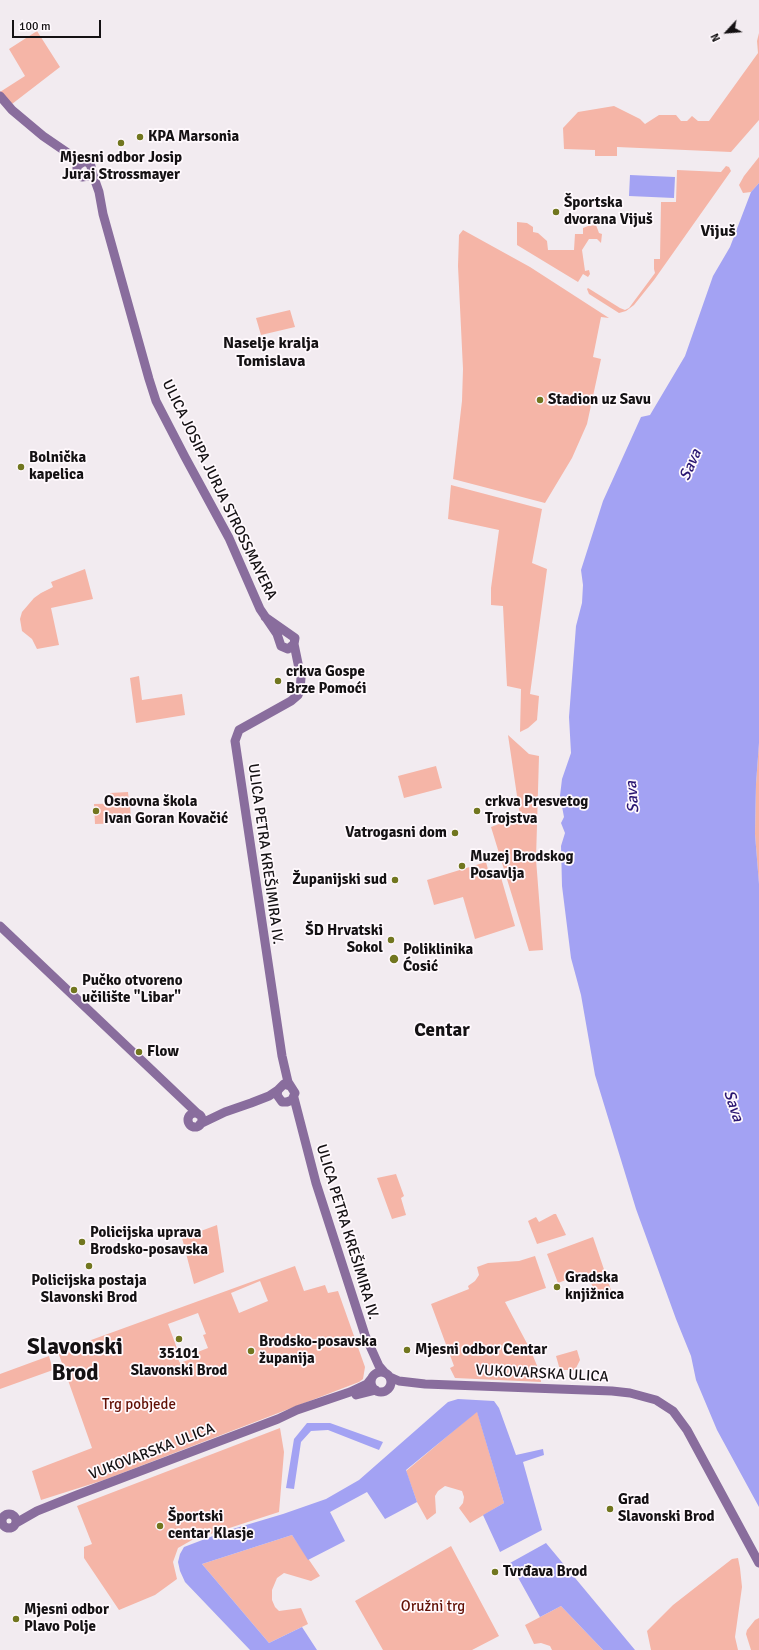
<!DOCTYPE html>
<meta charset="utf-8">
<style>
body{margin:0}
#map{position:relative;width:759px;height:1650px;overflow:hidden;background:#f2ebf0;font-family:Signika,sans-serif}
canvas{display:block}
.north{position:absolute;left:707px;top:12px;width:40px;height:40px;-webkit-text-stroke:3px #fff9fd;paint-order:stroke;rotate:244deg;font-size:11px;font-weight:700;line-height:16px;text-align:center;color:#141113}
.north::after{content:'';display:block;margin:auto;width:14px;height:18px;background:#141113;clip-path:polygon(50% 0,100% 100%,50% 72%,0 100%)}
.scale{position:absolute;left:12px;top:20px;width:89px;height:18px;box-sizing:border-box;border:2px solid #141113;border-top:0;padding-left:5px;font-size:12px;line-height:14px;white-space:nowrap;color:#141113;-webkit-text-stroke:3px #fff9fd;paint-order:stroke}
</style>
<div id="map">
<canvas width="759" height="1650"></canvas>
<div class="north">N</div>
<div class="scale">100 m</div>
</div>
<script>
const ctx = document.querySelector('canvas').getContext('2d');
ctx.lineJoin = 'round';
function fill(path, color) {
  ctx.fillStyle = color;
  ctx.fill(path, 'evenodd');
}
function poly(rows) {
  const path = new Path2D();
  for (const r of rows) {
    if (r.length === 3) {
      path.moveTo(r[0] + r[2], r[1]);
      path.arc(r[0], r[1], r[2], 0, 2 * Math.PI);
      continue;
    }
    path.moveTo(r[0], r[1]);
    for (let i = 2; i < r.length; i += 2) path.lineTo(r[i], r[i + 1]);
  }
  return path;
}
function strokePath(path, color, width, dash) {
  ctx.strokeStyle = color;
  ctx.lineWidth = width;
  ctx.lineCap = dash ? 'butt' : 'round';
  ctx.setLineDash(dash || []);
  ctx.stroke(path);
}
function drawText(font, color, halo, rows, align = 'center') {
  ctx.font = font + ' Signika,sans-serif';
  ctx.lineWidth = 3.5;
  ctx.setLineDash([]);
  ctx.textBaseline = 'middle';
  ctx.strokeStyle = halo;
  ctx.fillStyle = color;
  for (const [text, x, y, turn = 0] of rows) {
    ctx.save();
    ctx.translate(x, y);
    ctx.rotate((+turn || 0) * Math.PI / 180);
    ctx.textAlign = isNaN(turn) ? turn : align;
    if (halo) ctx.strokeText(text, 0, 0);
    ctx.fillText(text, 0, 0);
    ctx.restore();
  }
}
const green = poly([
 [37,31,60,67,12,104,0,92,25,76,9,49],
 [759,33,759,120,731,152,617,147,617,156,595,156,595,150,564,149,563,128,578,112,614,106,640,119,645,124,659,115,676,115,681,121,687,121,692,116,698,121,709,121,758,53,757,41],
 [759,157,759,183,751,192,743,193,739,185,744,176],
 [726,166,729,167,731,171,654,280,634,305,626,311,619,313,589,294,587,289,588,288,620,308,625,310,629,308,655,273,654,269,654,259,660,259,661,202,676,202,677,170,721,172],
 [517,222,527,223,533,227,533,232,538,233,547,241,548,250,574,250,575,234,583,234,583,228,588,226,596,225,599,233,602,234,601,243,597,239,589,239,582,250,585,271,589,270,590,274,588,277,583,274,578,282,517,245],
 [463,230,530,267,609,318,601,317,593,357,601,359,587,424,572,458,545,503,453,479,462,401,463,369,458,266,459,235],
 [290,310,295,327,261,335,256,318],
 [451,485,542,509,532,563,547,569,530,694,539,696,537,720,528,728,520,732,521,689,507,686,503,606,491,605,491,588,499,530,448,519],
 [85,569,93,599,51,608,59,645,37,649,32,639,22,631,20,619,22,612,34,598,41,593,53,587,51,582],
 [139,676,142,700,182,694,185,715,136,723,130,678],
 [508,735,529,754,539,756,536,859,543,950,529,951,491,827,520,816],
 [759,743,759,884,755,834,756,784],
 [436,766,442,788,404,798,398,776],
 [128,792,129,802,110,803,110,793],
 [130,803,131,823,95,824,94,804],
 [486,862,490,877,500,874,515,926,475,939,463,897,434,905,427,880],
 [396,1174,404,1196,401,1198,406,1215,392,1219,377,1178],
 [554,1214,556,1214,566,1235,537,1244,528,1221,536,1217,539,1222],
 [217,1225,224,1272,194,1284,182,1238],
 [593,1237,612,1293,599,1298,596,1296,587,1272,558,1283,547,1254],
 [535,1256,546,1288,505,1302,531,1351,540,1373,541,1382,455,1378,450,1368,454,1366,431,1304,469,1289,468,1286,475,1281,479,1275,477,1267,488,1263,519,1261],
 [295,1266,304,1291,325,1285,328,1293,338,1291,365,1367,363,1379,359,1382,104,1480,41,1500,32,1471,92,1448,58,1352],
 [260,1281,268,1301,239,1313,231,1293],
 [198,1313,206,1334,203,1335,208,1348,195,1353,196,1357,180,1363,175,1353,178,1351,168,1324],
 [577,1350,580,1360,575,1370,560,1370,556,1356],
 [49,1356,53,1370,0,1389,0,1374],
 [477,1411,504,1503,470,1523,459,1508,463,1503,464,1497,462,1491,445,1486,438,1491,435,1496,436,1513,427,1520,417,1502,406,1471],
 [280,1428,284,1452,279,1512,192,1540,178,1548,173,1562,177,1579,155,1595,119,1610,84,1558,84,1547,92,1544,77,1506],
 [292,1535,320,1576,311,1581,284,1573,277,1578,272,1590,272,1600,275,1607,279,1611,301,1608,308,1624,269,1643,202,1564],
 [451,1546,499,1636,472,1650,383,1650,355,1601],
 [738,1558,740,1568,742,1587,735,1637,738,1650,651,1650,647,1631,673,1605,732,1559],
 [561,1606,603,1650,552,1650,550,1646,541,1643,534,1644,525,1625],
 [759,1618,759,1650,751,1650,746,1634,747,1630,755,1620]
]);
const water = poly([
 [630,175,675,177,674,198,629,196],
 [759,183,759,743,756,784,755,834,759,884,759,1507,717,1430,696,1380,691,1356,676,1319,636,1209,595,1075,581,995,571,958,562,886,561,846,565,833,561,823,564,817,560,796,562,779,571,753,569,717,576,626,582,603,583,585,581,570,603,501,641,417,650,415,685,356,713,276,730,247,751,192],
 [458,1399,494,1401,499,1408,516,1455,543,1449,544,1455,523,1462,542,1530,500,1552,483,1515,504,1503,477,1412,406,1470,417,1502,385,1519,367,1492,330,1512,345,1541,308,1560,292,1535,202,1564,269,1643,302,1627,317,1650,250,1650,185,1582,180,1571,178,1562,180,1554,184,1547,226,1531,283,1514,326,1499,359,1480,448,1402],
 [307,1423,330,1423,383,1442,379,1450,328,1430,311,1431,301,1442,294,1489,286,1488,294,1439],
 [546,1543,635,1650,603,1650,561,1606,540,1617,510,1563]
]);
const secondary = poly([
 [0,96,12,110,43,136,78,160,83,162],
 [92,172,89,176,82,177,77,173,77,166,83,162,88,162,91,166,92,172,99,192,103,214,149,379,156,401,185,457,229,538,260,609,277,634,281,646,288,649,294,644],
 [265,617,295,638,294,644,301,678,300,690,298,695,291,701,239,730,235,741,282,1056,288,1082,295,1093,292,1100,287,1102,282,1102,277,1095,278,1090,284,1084,290,1086],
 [0,926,198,1114],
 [294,1098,316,1183,365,1335,379,1366,385,1373],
 [195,1120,7],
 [200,1124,225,1112,251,1103,269,1096,278,1090],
 [381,1382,10],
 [390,1377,399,1381,425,1384,612,1391,630,1393,656,1400,673,1411,687,1430,759,1563],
 [356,1395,376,1390],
 [9,1521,7],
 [16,1523,37,1511,77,1495,278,1419,297,1410,350,1392,367,1384,371,1379]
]);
const markers = [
 [140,137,4,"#71761f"],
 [121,143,4,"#71761f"],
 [556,212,4,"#71761f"],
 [540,400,4,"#71761f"],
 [21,467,4,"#71761f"],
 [278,681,4,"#71761f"],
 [96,811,4,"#71761f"],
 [477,811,4,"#71761f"],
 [455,833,4,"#71761f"],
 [462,866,4,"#71761f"],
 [395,880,4,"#71761f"],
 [391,940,4,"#71761f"],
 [394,959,5,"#71761f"],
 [74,990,4,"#71761f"],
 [139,1052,4,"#71761f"],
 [82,1242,4,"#71761f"],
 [89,1266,4,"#71761f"],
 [557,1287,4,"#71761f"],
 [179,1339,4,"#71761f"],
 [407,1350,4,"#71761f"],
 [251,1351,4,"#71761f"],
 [610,1509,4,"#71761f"],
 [160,1526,4,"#71761f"],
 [495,1572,4,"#71761f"],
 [16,1619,4,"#71761f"]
];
const poiNames = [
 ["KPA Marsonia",148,137],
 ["Mjesni odbor Josip",121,158,"center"],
 ["Juraj Strossmayer",121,175,"center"],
 ["Športska",564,203],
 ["dvorana Vijuš",564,220],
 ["Stadion uz Savu",548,400],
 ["Bolnička",29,458],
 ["kapelica",29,475],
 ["crkva Gospe",286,672],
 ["Brze Pomoći",286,689],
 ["Osnovna škola",104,802],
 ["Ivan Goran Kovačić",104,819],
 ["crkva Presvetog",485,802],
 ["Trojstva",485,819],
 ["Vatrogasni dom",447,833,"right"],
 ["Muzej Brodskog",470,857],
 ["Posavlja",470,874],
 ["Županijski sud",387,880,"right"],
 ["ŠD Hrvatski",383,931,"right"],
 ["Sokol",383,948,"right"],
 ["Poliklinika",403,950],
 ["Ćosić",403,967],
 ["Pučko otvoreno",82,981],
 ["učilište \"Libar\"",82,998],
 ["Flow",147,1052],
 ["Policijska uprava",90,1233],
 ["Brodsko-posavska",90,1250],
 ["Gradska",565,1278],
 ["knjižnica",565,1295],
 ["Policijska postaja",89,1281,"center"],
 ["Slavonski Brod",89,1298,"center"],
 ["Brodsko-posavska",259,1342],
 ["županija",259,1359],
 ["Mjesni odbor Centar",415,1350],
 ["35101",179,1354,"center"],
 ["Slavonski Brod",179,1371,"center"],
 ["Grad",618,1500],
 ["Slavonski Brod",618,1517],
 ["Športski",168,1517],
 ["centar Klasje",168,1534],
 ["Tvrđava Brod",503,1572],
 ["Mjesni odbor",24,1610],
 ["Plavo Polje",24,1627]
];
const streetNames = [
 ["ULICA JOSIPA JURJA STROSSMAYERA",219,490,64],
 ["ULICA PETRA KREŠIMIRA IV.",265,854,82],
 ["ULICA PETRA KREŠIMIRA IV.",347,1232,73],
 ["VUKOVARSKA ULICA",542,1374,3],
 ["VUKOVARSKA ULICA",152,1452,-21]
];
const parkNames = [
 ["Trg pobjede",139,1405],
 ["Oružni trg",433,1607]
];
const neighbourhoodNames = [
 ["Vijuš",718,232],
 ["Naselje kralja",271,344],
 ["Tomislava",271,362]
];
const waterNames = [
 ["Sava",691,465,-66],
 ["Sava",633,797,-95],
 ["Sava",733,1106,72]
];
const districtNames = [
 ["Centar",442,1031]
];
const townNames = [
 ["Slavonski",75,1348],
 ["Brod",75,1374]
];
fill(green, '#f5b5a7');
fill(water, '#a3a2f3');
strokePath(secondary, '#896d9d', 9);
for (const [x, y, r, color] of markers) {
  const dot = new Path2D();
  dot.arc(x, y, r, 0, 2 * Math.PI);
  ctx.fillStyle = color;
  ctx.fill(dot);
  strokePath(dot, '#fff9fd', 1.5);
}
drawText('bold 15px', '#141113', '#fff9fd', poiNames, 'left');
drawText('15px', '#141113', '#fff9fd', streetNames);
drawText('15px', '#600f04', '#fff9fd', parkNames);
drawText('bold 16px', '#141113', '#fff9fd', neighbourhoodNames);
drawText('italic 16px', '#2a1671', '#fff9fd', waterNames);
drawText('bold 19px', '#141113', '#fff9fd', districtNames);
drawText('bold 23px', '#141113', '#fff9fd', townNames);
</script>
